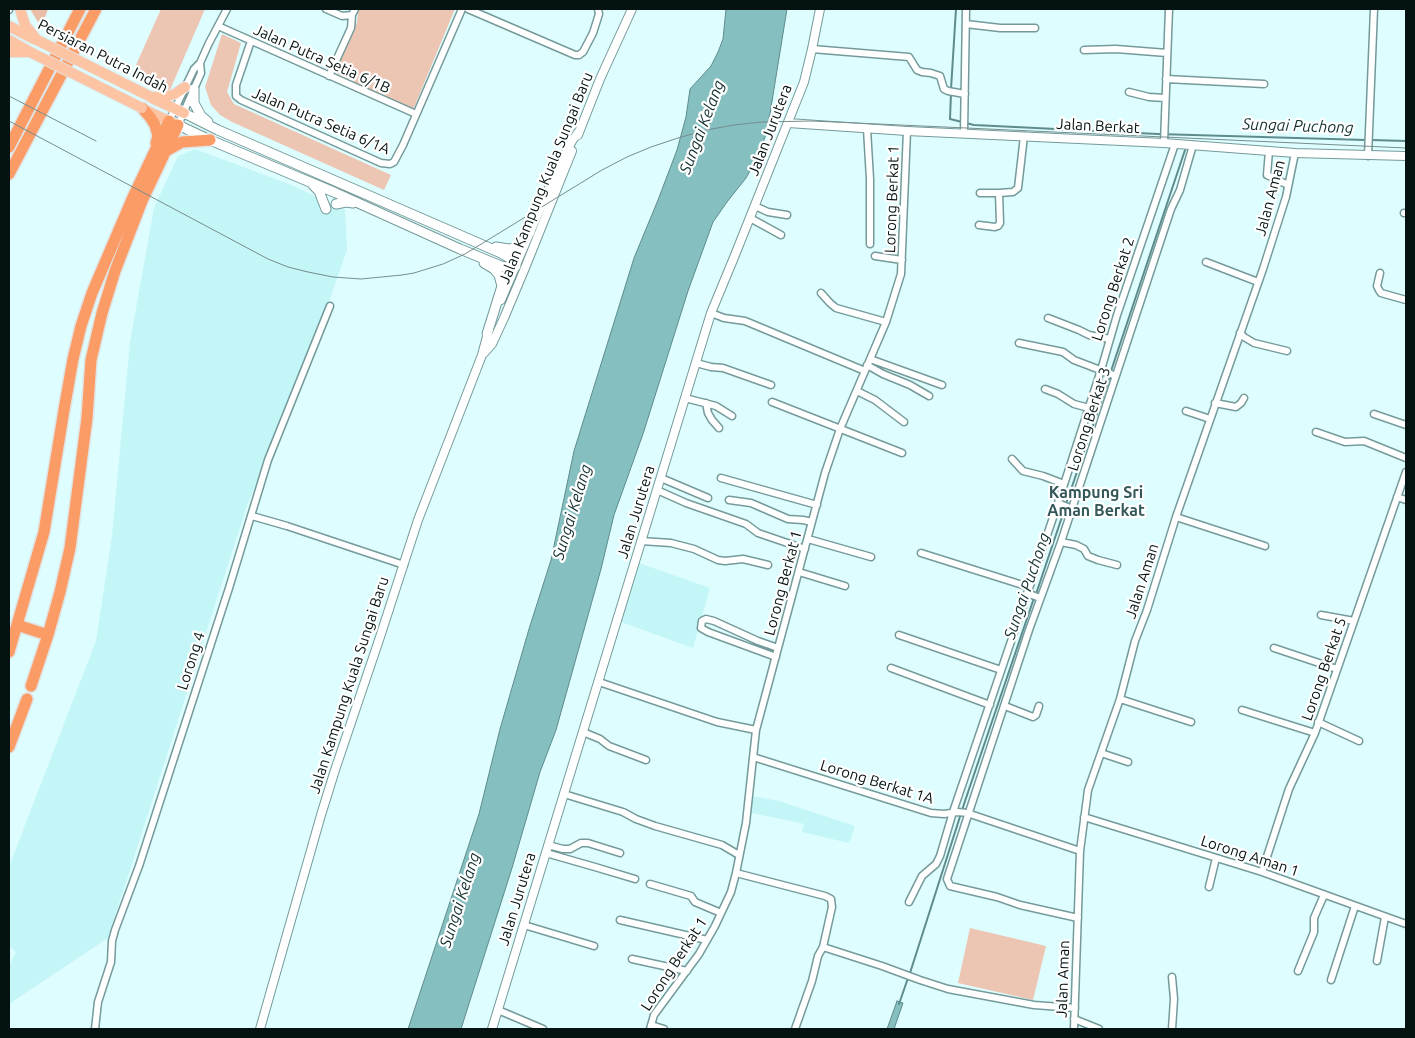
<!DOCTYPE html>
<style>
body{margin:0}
#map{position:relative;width:1415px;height:1038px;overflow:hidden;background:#defdfe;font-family:Ubuntu,sans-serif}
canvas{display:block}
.frame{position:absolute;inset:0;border:10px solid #041212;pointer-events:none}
</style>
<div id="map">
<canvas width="1415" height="1038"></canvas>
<div class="frame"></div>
</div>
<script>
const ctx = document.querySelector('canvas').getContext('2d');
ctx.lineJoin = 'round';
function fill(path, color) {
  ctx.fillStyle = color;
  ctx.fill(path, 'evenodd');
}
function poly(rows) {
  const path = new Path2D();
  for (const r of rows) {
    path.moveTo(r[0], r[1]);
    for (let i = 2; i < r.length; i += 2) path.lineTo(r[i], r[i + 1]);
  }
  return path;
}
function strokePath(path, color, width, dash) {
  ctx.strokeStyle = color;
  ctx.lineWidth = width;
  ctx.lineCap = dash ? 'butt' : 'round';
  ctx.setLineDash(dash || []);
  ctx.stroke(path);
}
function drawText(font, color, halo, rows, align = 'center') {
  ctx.font = font + ' Ubuntu,sans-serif';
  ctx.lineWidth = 4.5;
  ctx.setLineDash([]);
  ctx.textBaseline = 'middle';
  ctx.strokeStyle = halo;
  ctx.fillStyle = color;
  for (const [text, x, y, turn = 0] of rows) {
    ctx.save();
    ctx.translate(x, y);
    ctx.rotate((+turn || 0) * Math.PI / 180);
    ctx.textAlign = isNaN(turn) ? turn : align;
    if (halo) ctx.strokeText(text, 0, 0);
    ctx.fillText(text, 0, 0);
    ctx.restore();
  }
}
const built = poly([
 [195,149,294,186,345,210,347,250,331,296,247,506,108,938,9,1004,9,966,16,952,9,946,10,864,96,641,112,536,130,342,154,208,178,156],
 [639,563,710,588,693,648,621,622],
 [752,796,779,801,855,826,849,843,802,832,804,824,748,812]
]);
const green = poly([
 [161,9,205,9,170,90,132,74],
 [360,9,455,9,413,110,335,73,357,22,358,13],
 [222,34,241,43,227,92,234,104,391,175,384,190,232,122,220,115,211,105,205,87],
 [970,928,1046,946,1033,1000,958,983]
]);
const forest = poly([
 [30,9,48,9,41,27]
]);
const water = poly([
 [726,9,787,9,767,132,756,160,746,178,727,202,713,222,688,291,643,434,614,515,601,569,556,730,540,772,512,868,461,1029,408,1029,479,814,500,729,529,629,551,560,574,451,634,258,658,200,677,150,686,117,690,89,711,66,718,52,723,39,726,9],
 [897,1001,903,1003,894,1029,887,1029,897,1001]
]);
const stream = poly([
 [951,89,956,9],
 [951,93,950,119,962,122],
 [966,123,974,125,1158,134,1366,140],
 [1371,140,1406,141],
 [1111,371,1185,150],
 [1066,504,1110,376],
 [1036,594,1065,508],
 [910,973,965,801,1034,598],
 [899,1004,908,978]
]);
const minor = poly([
 [326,9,342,16,352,15],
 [468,9,575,55,579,55,583,52,593,33,599,14,598,9],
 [9,10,9,9],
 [966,24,1000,28,1035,28],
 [218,26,416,114],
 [251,41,236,85,236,96,241,100,381,163,390,164,394,162,403,145,462,9],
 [812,49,909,57,917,70,922,72,931,73,940,76,944,89,948,91,965,94],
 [1084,50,1116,49,1167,53],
 [329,76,351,28,352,15,355,9],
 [1166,79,1264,84],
 [1129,92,1149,97,1165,98],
 [169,121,194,69,200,63],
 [178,125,201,73,200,63,209,43,227,9],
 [867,129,870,179,870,244],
 [964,133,966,9],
 [1164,143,1169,9],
 [1269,151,1267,175,1288,185],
 [1368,156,1374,9],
 [980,193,999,193],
 [755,206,768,212,787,215],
 [1404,213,1406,213],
 [750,218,781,235],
 [979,225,995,227,998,226,1000,223,999,193,1013,192,1018,188,1024,136],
 [875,256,902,260],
 [1206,262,1258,282],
 [1380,273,1377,286,1379,290,1381,293,1406,300],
 [821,293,830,303,836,308,886,322],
 [711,313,724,318,745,321,865,371],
 [1048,318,1079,330,1089,335,1110,339],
 [1240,333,1244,337,1254,343,1287,351],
 [1019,343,1063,352,1074,360,1116,376],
 [870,359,942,385],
 [696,363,711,367,723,368,771,385],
 [867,365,883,374,910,385,929,396],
 [1045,389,1058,394,1074,404,1089,408],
 [857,391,875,400,904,422],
 [685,398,716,406,732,416],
 [772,402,902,453],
 [706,403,708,413,712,420,719,428],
 [1215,403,1236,407,1241,403,1244,398],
 [1186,411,1210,419],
 [1374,414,1406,425],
 [1316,432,1345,442,1364,441,1406,458],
 [1012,459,1023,471,1043,476,1064,484],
 [661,478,708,498],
 [721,478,817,505],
 [657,490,686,503,746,524,758,533,805,549],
 [1397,497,1406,500],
 [729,500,751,503,788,519,803,520,812,522],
 [1058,503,1072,509],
 [252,516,287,526,404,565],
 [1176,517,1265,546],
 [808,539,871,557],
 [641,541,671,543,694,549,718,560,725,561,743,559,768,565],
 [1061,542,1076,545,1084,549,1088,556,1098,560,1117,565],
 [921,553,1029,587],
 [799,572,845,586],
 [1027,593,1040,598],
 [1321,615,1354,621],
 [899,635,1001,670],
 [1274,648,1337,669],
 [776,657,708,632,701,628,702,621,706,619,714,621,758,641,778,648],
 [891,668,990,705],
 [599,682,717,722,756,730],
 [1120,699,1191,722],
 [1005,706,1033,717,1036,715,1039,706],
 [1242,710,1315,733],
 [1318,722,1359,741],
 [583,732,600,739,609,746,646,760],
 [1101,753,1128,762],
 [753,757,931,813,944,814,958,812,967,813,1080,851],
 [564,794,623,812,636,819,655,826,722,845,739,855],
 [1084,817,1262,872,1406,924],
 [548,845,563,849,570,849,581,843,588,843,620,853],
 [546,853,595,867,635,879],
 [1262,872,1289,789,1315,733,1406,472],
 [736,873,825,896,831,899,832,907,823,947,818,956,812,981,795,1029],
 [650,884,691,896,695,902,721,913],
 [1209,887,1216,858],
 [909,902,922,876,936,864,940,856,953,812,1058,503,1101,370,1117,315,1175,144],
 [1078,918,1020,905,997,897,950,886,947,879,1029,630,1061,542,1171,209,1180,190,1193,145],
 [620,920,707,940],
 [524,925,594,946],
 [823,947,882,966,920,980,948,989,1034,1005,1075,1008],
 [632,959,687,971],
 [1377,961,1385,917],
 [1298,971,1314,932,1314,918,1324,895],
 [1331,980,1355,906],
 [498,1010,543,1029],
 [1074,1019,1099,1029],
 [651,1025,664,1029],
 [95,1029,98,1002,111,962,112,941,115,930,139,866,229,588,268,460,330,306],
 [650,1029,654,1015,699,954,715,926,731,892,736,873,746,823,756,730,825,473,840,429,886,322,901,274,907,131],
 [1074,1029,1080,851,1088,790,1120,699,1135,641,1147,610,1176,517,1263,269,1286,197,1295,153],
 [1172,1029,1174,999,1172,977]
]);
const tertiary = poly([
 [788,123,907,131,1164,143,1295,153,1406,156],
 [578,135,600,79,632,9],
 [501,300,552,181,572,141,579,131],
 [484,353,492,344,504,318,525,268,572,151],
 [260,1029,321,815,335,770,379,640,418,520,482,355,489,329],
 [492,1029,711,313,735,255,804,82,812,49,820,9]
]);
const secondary = poly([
 [194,89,194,103,201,116,208,122],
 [178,125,210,140,336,193,460,249,501,266,510,268,516,266,513,260,501,253,218,130,184,113],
 [313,185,319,191,326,209],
 [336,204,346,202,353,203],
 [496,247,509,249,515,248,522,243,530,232],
 [484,263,494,269,499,275,502,286,487,334]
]);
const primary = poly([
 [20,9,25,25,37,40],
 [9,26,34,39],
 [9,40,32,53],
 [9,52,28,52],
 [151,97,163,97,175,94,185,87],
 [152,98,184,113],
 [145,110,175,124]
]);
const motorway = poly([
 [142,108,150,117,155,125,158,136,156,143],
 [9,147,80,9],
 [166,151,182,142,210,140],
 [9,174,96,9],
 [17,625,48,635],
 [9,652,44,532,64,410,73,359,81,326,92,293,133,197,169,121],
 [31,686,48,635,60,592,70,548,87,418,91,360,102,313,115,271,142,201,178,125],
 [9,747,27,699]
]);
const tram = poly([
 [9,96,96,141],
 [9,121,268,259,288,267,308,272,333,277,361,279,402,275,414,273,443,264,465,254,602,170,627,157,651,147,678,138,706,130,734,125,761,122,812,121,1406,148]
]);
const primaryBridge = poly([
 [37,40,151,97],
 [32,53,142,108]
]);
const streetNames = [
 ["Persiaran Putra Indah",103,56,27],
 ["Jalan Putra Setia 6/1B",322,59,24],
 ["Jalan Putra Setia 6/1A",321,121,23],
 ["Jalan Berkat",1098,126,3],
 ["Jalan Jurutera",770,130,-69],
 ["Jalan Kampung Kuala Sungai Baru",546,178,-68],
 ["Jalan Aman",1270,198,-75],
 ["Lorong Berkat 1",892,199,-88],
 ["Lorong Berkat 2",1113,289,-72],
 ["Lorong Berkat 3",1089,419,-72],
 ["Jalan Jurutera",636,512,-73],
 ["Jalan Aman",1142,581,-72],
 ["Lorong Berkat 1",783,583,-75],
 ["Lorong 4",191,661,-72],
 ["Lorong Berkat 5",1324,669,-71],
 ["Jalan Kampung Kuala Sungai Baru",349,685,-72],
 ["Lorong Berkat 1A",877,782,17],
 ["Lorong Aman 1",1250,856,18],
 ["Jalan Jurutera",517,899,-73],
 ["Lorong Berkat 1",674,964,-57],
 ["Jalan Aman",1063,979,-88]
];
const waterNames = [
 ["Sungai Puchong",1298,126,2],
 ["Sungai Kelang",702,127,-69],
 ["Sungai Kelang",572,512,-73],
 ["Sungai Puchong",1027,586,-71],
 ["Sungai Kelang",460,900,-72]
];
const neighbourhoodNames = [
 ["Kampung Sri",1096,493],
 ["Aman Berkat",1096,511]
];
fill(built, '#c4f6f7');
fill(green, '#ecc6b3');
fill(forest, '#e9bda6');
fill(water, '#85bfc0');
strokePath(water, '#5e8b8c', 1);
strokePath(stream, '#5e8b8c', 2);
strokePath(minor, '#749a9a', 9);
strokePath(tertiary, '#749a9a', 10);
strokePath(secondary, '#749a9a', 11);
strokePath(primary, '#e1e3e3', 12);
strokePath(motorway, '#e1e3e3', 14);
strokePath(minor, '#fff', 6);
strokePath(tertiary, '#fff', 8);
strokePath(secondary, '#fff', 9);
strokePath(primary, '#fdc4a3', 10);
strokePath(motorway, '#fb9c66', 11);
strokePath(tram, '#768d8d', 1);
strokePath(primaryBridge, '#e1e3e3', 12, []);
strokePath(primaryBridge, '#fdc4a3', 10);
drawText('15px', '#041212', '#fff', streetNames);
drawText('italic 16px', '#123031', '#fff', waterNames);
drawText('bold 16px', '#35595a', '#fff', neighbourhoodNames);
</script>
